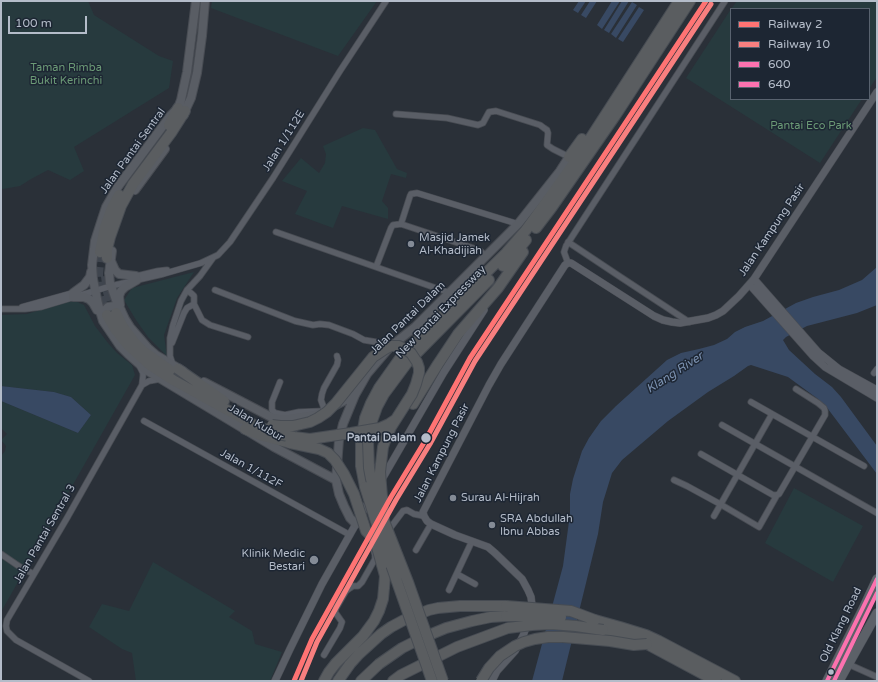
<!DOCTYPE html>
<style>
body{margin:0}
#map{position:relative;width:878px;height:682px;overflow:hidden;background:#2a3038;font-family:"Varela Round",sans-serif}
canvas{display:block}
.frame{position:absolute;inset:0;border:2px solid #b4bcc9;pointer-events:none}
.legend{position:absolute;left:730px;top:8px;width:140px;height:92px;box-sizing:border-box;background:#1d2633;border:1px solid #59626f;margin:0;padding:5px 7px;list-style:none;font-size:12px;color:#b4bcc9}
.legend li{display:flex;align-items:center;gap:8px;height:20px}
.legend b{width:20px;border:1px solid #59626f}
.scale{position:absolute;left:8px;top:16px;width:79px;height:18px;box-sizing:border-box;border:2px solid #b4bcc9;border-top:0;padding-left:5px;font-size:12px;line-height:14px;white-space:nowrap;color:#b4bcc9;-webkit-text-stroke:3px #1d2633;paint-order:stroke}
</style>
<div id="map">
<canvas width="878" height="682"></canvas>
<div class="frame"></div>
<ul class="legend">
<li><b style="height:5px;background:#ff7373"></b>Railway 2</li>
<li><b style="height:5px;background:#f87f7f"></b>Railway 10</li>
<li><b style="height:5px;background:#fc72af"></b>600</li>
<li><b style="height:5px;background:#fc72af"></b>640</li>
</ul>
<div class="scale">100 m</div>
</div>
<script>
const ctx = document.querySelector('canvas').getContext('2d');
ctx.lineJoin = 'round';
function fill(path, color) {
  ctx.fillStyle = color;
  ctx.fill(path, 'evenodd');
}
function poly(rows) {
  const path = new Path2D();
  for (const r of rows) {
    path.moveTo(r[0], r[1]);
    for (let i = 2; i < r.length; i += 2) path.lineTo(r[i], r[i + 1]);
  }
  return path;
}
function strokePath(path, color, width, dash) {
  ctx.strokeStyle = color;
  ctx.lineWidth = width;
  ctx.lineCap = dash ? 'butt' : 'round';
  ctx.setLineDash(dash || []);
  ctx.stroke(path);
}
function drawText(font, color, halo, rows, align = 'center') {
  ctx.font = font + ' "Varela Round",sans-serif';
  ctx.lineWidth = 3;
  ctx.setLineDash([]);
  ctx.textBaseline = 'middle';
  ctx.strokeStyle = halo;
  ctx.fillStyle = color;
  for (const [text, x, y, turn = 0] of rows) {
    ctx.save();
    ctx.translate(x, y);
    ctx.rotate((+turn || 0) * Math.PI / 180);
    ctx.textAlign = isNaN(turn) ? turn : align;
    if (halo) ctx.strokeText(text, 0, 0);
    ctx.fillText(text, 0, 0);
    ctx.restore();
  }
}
const green = poly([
 [1,1,88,1,94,15,159,56,173,61,169,88,74,147,84,171,70,180,48,170,31,179,20,186,3,189,1,188],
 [212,1,377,1,338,56,211,8],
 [737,1,877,1,877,77,869,89,869,9,731,9],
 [731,9,731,99,862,99,820,163,686,78],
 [363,128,375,130,397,169,407,173,406,178,391,174,382,201,388,208,388,219,342,206,333,228,295,214,307,191,282,181,301,158,319,173,325,163,326,154,323,146],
 [194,272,177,298,164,335,167,356,148,337,136,320,124,300,132,288],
 [73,300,84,305,95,326,108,343,117,353,132,365,135,375,1,612,1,456,5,451,6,446,1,440,7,434,1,428,1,401,78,433,91,415,71,397,54,392,1,386,1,315,27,314],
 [794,488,863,526,833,582,765,543],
 [153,562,235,611,229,617,252,631,255,644,282,652,270,681,136,681,132,653,122,649,89,627,102,604,129,611]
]);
const water = poly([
 [579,1,586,1,578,13,573,10],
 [590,1,597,1,586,18,581,15],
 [612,1,620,1,602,29,597,25],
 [622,1,629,1,609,33,604,30],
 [632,2,637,5,616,38,611,34],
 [639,7,644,10,623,42,618,39],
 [877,267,877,305,857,313,807,326,786,337,783,340,789,350,815,374,832,387,841,397,877,446,877,474,828,409,818,399,788,377,751,365,748,366,734,376,708,392,668,421,622,460,612,473,603,502,598,534,562,681,532,681,563,566,570,514,570,494,573,479,582,451,589,438,601,421,616,406,667,360,681,353,699,349,714,345,727,339,735,332,745,327,763,321,796,303,813,297,839,290,862,280],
 [1,386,54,392,71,397,91,415,78,433,1,401]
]);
const motorwayTunnel = poly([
 [100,252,98,275,99,292,102,304,107,315],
 [106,276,108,292,111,303,116,313]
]);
const minor = poly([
 [396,114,447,118,478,125,483,123,489,112,496,111,540,125,544,128,547,130,548,133,547,145,553,149,569,157],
 [401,224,410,196,411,194,417,193,518,224],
 [276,232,450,293],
 [568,242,619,276,689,322],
 [568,263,564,252,566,246,725,1],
 [376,267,391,228,393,225,401,224,479,250,486,256],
 [133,277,158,271,167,270],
 [187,290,192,294,194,296,194,304,202,320,210,325,248,337],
 [215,290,295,321,313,325,320,324,329,325,353,334,364,340,382,343,390,347],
 [22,307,76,292],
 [1,309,25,309,41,307,111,286,163,274,201,263,218,255,230,242,273,178,340,71,386,1],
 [172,343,184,313,187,308,194,304],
 [173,365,170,356,170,338,173,325,181,301,187,290,200,276,213,258],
 [874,373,877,369],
 [280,382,272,402,272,410,275,413,285,415,299,412,325,411,321,400,322,394,324,388,337,365,338,360,337,356],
 [142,385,149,381,160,379],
 [751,402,864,466],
 [144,421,350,535],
 [722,425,877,513],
 [701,454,773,495,777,495,779,494,825,415,825,411,824,408,818,403,796,389],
 [674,480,687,486,720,504,759,527,777,495],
 [714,516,772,414],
 [388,531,403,511,407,510,414,514,424,516],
 [416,550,431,524],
 [1,554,23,569,34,574],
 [457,574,475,584],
 [449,590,472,541],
 [324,655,340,628,342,622,335,612,336,608,346,591,350,588,353,586,358,586,362,582,375,559,375,555,374,551],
 [848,664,877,677],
 [89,681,16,640,7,631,6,626,7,620,67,518,142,385,143,376,143,373,140,367]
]);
const tertiary = poly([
 [754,279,818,352,839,369,877,390],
 [750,285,813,356,825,367,877,398],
 [381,481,444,372,484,310],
 [530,612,532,605,531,597,528,590,522,579,495,553,488,547,455,535,431,524,427,521,424,516,423,512,489,385,501,364,565,265,568,263,571,263,654,316,663,320,672,322,680,323,708,318,716,315,723,311,739,296,754,279,877,92],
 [275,681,290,649,322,584,370,499],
 [492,681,497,671,515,651,523,636,528,622]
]);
const secondary = poly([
 [196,1,187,72,181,100,178,108,171,115,117,188,106,207,102,219,95,241,92,265,93,279,98,304,103,321,120,346,128,354,146,370,274,447,336,480],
 [184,115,185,111,191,98,197,73,202,36,205,1],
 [135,190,165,149],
 [112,251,109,273,110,283,116,300,125,319,130,327,148,348,156,355,183,371],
 [111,261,115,270,119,274,136,276],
 [73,293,84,285,90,277,91,272],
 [73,297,84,297,89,299,93,303,97,310],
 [120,305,119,296,121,291,125,287,137,280],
 [103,319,104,311,108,307,114,306,121,310],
 [204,382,273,418,279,419,289,419,315,415,320,413],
 [334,406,355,395],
 [356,524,350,518,344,506,339,494,336,480,339,440,343,424,355,395,367,374,390,347,415,327,518,224,560,171,569,157]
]);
const primary = poly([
 [827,681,863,609,877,579],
 [839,681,877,613]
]);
const motorway = poly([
 [169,125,178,108],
 [569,157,582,139],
 [536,228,552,207,615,116,690,1],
 [100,252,105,227,112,208,119,195],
 [107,258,107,249,110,237,121,206,133,184,171,133,185,111],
 [503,266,513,256,526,240],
 [116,313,123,327,134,342,143,351,170,370],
 [107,315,115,329,128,345,150,365,173,380,256,426,278,434],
 [178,369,224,401],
 [413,404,438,364,458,334,498,288,523,252],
 [245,429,263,436,290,443],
 [368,441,372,421,377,407,384,394,407,363,489,280],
 [365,487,361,466,361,441,365,418,371,403,379,388,401,357,506,253,526,230,547,201,577,159,679,1],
 [595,620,620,627,646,635,659,641,735,681],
 [603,630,621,635,647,644,716,681],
 [324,681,329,672,336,663,363,636,374,621,379,611,383,599,384,588,385,576,382,565],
 [338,681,350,664,359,654,381,634,391,627,404,620,429,610,438,608,460,606,506,606],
 [361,681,379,664,402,648,422,638,446,628,472,621,491,617,506,616],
 [393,681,401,675,457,647,508,628]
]);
const motorwayBridge = poly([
 [272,425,280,426,293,426,310,422,318,418,327,412,336,403,373,357,385,349,391,346,399,346,406,350,411,353,417,362,419,368,419,373,416,384,412,394,391,427,386,438,383,447,380,472,384,521],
 [278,434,294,437,310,439,351,433,380,428,389,424,395,420],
 [368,441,369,468,371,479,377,501,384,521,408,582,443,681],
 [290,443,319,449,328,453,335,460,344,474,354,494,366,531,374,539],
 [365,487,377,525,432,681],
 [373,533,382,565],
 [506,606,571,611,595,620],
 [506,616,534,616,561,617],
 [508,628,532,625,551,624,576,626,603,630],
 [481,681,489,668,500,656,515,646,524,642,535,639,548,637,563,637,610,641,634,645,647,644]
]);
const bus1 = poly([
 [827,681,877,579]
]);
const bus2 = poly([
 [834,681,877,593]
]);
const rail1 = poly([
 [294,681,312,639,391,497,425,441,470,358,706,1]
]);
const rail2 = poly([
 [301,681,317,642,396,500,430,444,475,361,711,4]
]);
const markers = [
 [411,244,4,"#848b96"],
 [426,438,5.5,"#b4bcc9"],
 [453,498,4,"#848b96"],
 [492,525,4,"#848b96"],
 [314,560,5,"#848b96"],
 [831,672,3.5,"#b4bcc9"]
];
const parkNames = [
 ["Taman Rimba",66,68],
 ["Bukit Kerinchi",66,81],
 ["Pantai Eco Park",811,126]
];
const streetNames = [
 ["Jalan 1/112E",284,141,-58],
 ["Jalan Pantai Sentral",133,151,-54],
 ["Jalan Kampung Pasir",772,230,-56],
 ["New Pantai Expressway",441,312,-46],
 ["Jalan Pantai Dalam",408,318,-44],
 ["Jalan Kubur",256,423,31],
 ["Jalan Kampung Pasir",442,453,-63],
 ["Jalan 1/112F",251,469,29],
 ["Jalan Pantai Sentral 3",45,534,-60],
 ["Old Klang Road",841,625,-64]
];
const poiNames = [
 ["Masjid Jamek",419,238],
 ["Al-Khadijiah",419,251],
 ["Surau Al-Hijrah",461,498],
 ["SRA Abdullah",500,519],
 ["Ibnu Abbas",500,532],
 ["Klinik Medic",305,554,"right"],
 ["Bestari",305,567,"right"]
];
const stopNames = [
 ["Pantai Dalam",416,438]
];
const waterNames = [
 ["Klang River",675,373,-33]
];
fill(green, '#273a3e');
fill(water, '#384963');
strokePath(motorwayTunnel, '#3f454e', 10, [10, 5]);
strokePath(minor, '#484c53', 7);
strokePath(tertiary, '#484c53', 8);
strokePath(secondary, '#484c53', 10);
strokePath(primary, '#484c55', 10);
strokePath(motorway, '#474c53', 12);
strokePath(minor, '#5a5e66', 5.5);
strokePath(tertiary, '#5a5e66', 7);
strokePath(secondary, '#595d64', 8);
strokePath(primary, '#5c6168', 9);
strokePath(motorway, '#5a5d60', 10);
strokePath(motorwayBridge, '#474c53', 12, []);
strokePath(motorwayBridge, '#5a5d60', 10);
strokePath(bus1, '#fc72af', 4);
strokePath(bus2, '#fc72af', 4);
strokePath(rail1, '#ff7373', 5);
strokePath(rail2, '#f87f7f', 5);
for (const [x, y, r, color] of markers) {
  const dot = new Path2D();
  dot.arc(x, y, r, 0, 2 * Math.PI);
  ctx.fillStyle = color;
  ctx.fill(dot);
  strokePath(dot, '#1d2633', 1.5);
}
drawText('11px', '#6b9a76', '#1d2633', parkNames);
drawText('11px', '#b4bcc9', '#1d2633', streetNames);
drawText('11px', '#b4bcc9', '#1d2633', poiNames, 'left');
drawText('bold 11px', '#b4bcc9', '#1d2633', stopNames, 'right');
drawText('italic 12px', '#7c92b1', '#1d2633', waterNames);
</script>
